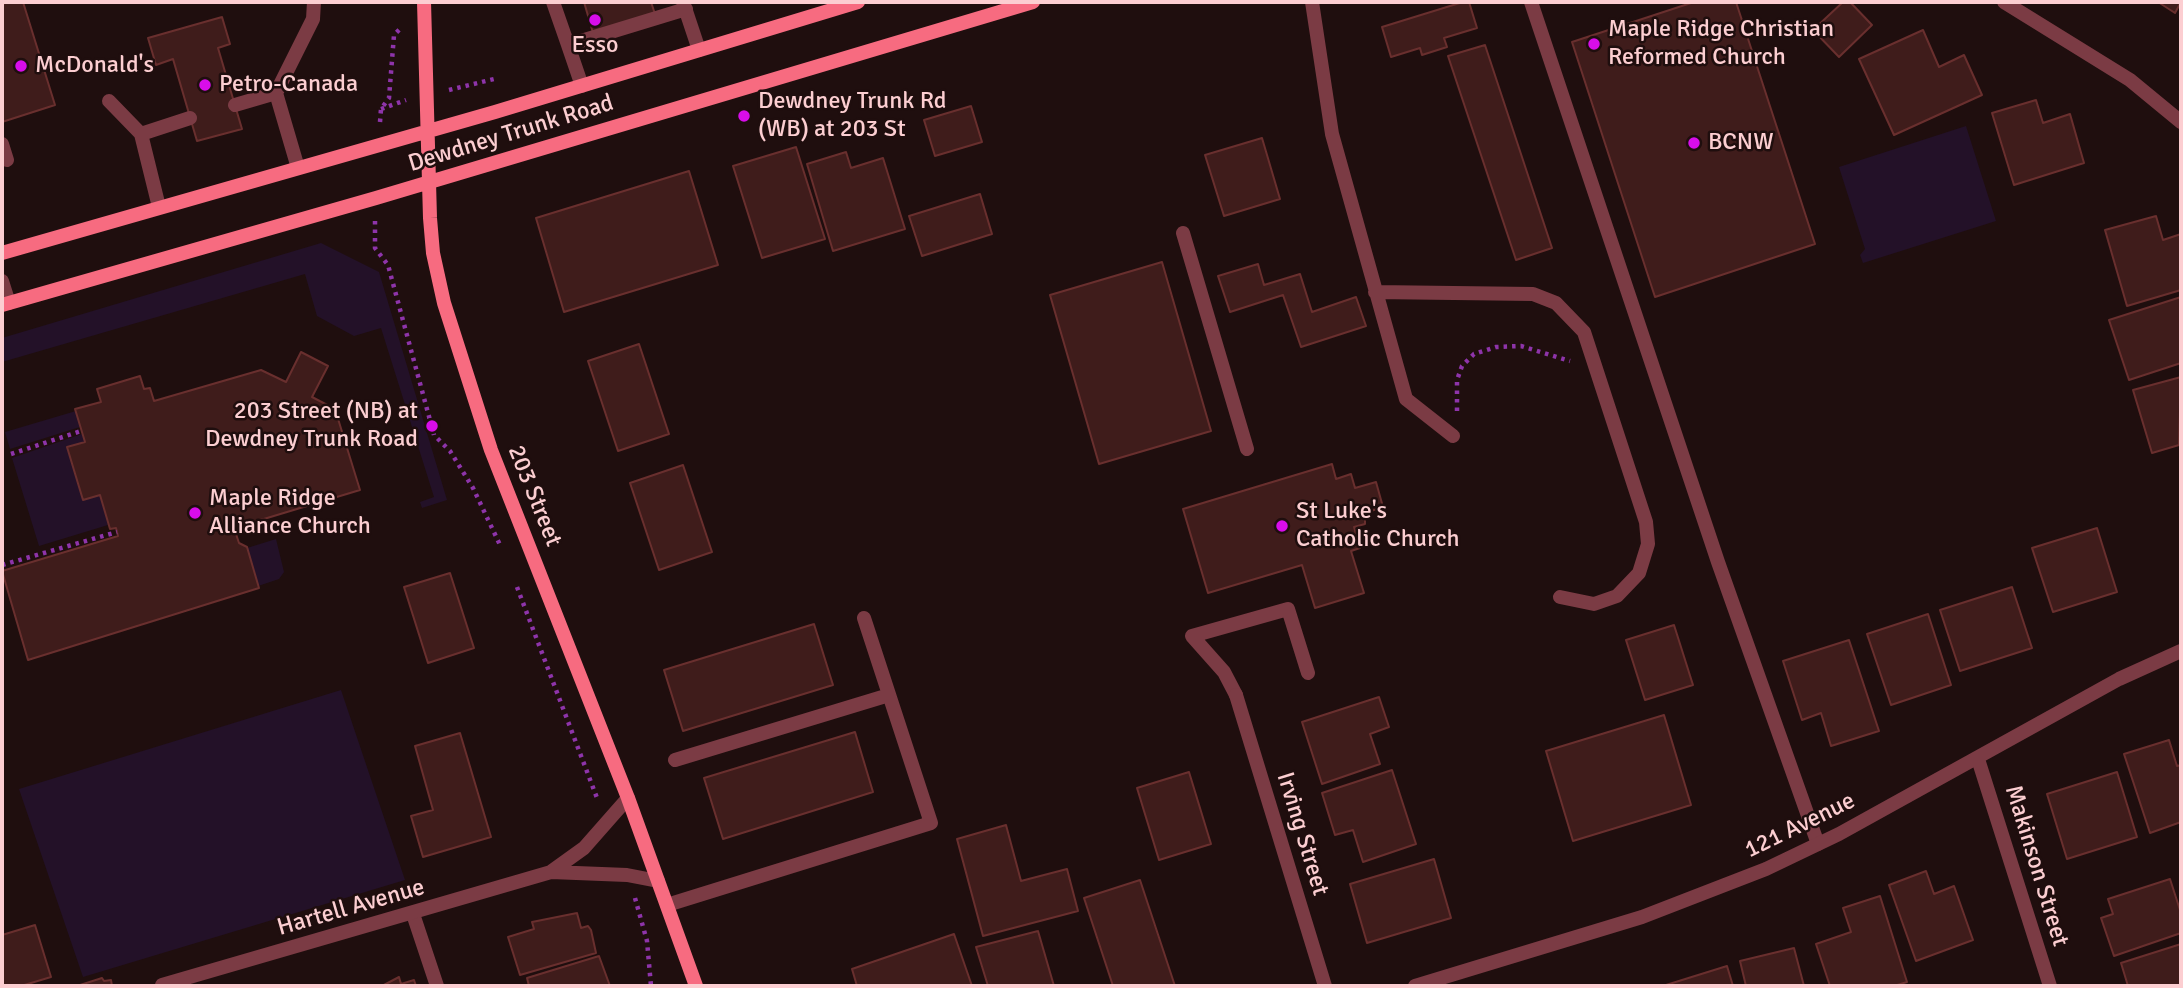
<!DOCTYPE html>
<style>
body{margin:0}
#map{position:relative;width:2183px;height:988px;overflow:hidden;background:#1f0e0e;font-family:Signika,sans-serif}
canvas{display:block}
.frame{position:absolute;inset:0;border:4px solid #fcced1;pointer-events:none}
</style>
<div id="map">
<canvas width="2183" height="988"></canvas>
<div class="frame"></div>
</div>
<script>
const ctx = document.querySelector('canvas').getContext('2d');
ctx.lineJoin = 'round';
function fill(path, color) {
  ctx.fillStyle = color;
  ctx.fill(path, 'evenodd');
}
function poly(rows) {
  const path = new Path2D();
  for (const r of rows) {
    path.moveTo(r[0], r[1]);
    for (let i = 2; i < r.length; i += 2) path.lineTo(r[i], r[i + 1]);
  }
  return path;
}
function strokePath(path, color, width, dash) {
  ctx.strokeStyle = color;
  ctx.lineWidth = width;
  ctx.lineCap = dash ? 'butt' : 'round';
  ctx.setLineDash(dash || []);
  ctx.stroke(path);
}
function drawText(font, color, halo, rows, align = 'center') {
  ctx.font = font + ' Signika,sans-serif';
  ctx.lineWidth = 5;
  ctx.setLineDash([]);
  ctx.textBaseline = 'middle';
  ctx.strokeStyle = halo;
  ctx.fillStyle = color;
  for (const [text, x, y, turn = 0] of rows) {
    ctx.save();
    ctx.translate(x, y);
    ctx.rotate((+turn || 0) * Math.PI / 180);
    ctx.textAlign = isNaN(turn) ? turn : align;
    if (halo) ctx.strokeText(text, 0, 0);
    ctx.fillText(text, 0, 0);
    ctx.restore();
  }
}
const green = poly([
 [1966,126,1996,221,1863,263,1860,255,1865,249,1839,167],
 [321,243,379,272,447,500,422,508,420,502,434,497,381,328,354,336,317,316,305,274,2,362,2,338],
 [76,411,80,427,10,449,5,432],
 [82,434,85,442,67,448,83,500,100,495,108,525,39,546,12,458],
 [276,539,284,572,279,579,258,586,247,548],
 [341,690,405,880,83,977,19,789]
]);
const building = poly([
 [9,2,23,2,55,105,2,122,2,4,9,2],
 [584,2,651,2,655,14,593,33,584,2],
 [1463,2,1469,2,1477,28,1444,38,1447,47,1422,55,1420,48,1391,57,1382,27,1463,2],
 [1694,2,1736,2,1815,244,1655,297,1572,42,1694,2],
 [1843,2,1850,2,1872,25,1839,57,1813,30,1843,2],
 [2158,2,2181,2,2175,13,2158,2],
 [222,17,230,44,218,48,242,129,197,141,173,59,156,65,148,38,222,17],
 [1923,30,1939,67,1964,55,1982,95,1894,135,1859,59,1923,30],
 [1485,45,1552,248,1516,260,1448,56,1485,45],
 [2036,100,2043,123,2070,114,2084,163,2014,185,1992,113,2036,100],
 [971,106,982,142,935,156,924,120,971,106],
 [1262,138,1280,199,1224,216,1205,155,1262,138],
 [796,147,825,239,762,258,733,166,796,147],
 [846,152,851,168,883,158,905,229,833,251,807,164,846,152],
 [689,171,718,265,564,312,536,218,689,171],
 [980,194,992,234,922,256,909,216,980,194],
 [2156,216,2163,240,2181,234,2181,290,2127,306,2105,230,2156,216],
 [1162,262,1211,431,1099,464,1050,295,1162,262],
 [1258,264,1264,285,1300,274,1312,312,1356,297,1366,326,1301,347,1283,295,1230,312,1218,276,1258,264],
 [2181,297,2181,363,2129,380,2109,320,2181,297],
 [639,344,669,434,618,451,588,361,639,344],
 [301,352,328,366,312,397,335,409,360,490,234,528,239,543,247,547,259,588,28,660,2,571,118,536,116,528,110,529,100,495,83,500,67,447,85,442,75,409,101,402,97,389,140,376,144,389,150,388,154,401,261,370,286,382,301,352],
 [2181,377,2179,445,2152,453,2133,390,2181,377],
 [1332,464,1336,479,1351,474,1355,488,1376,482,1383,507,1365,513,1365,524,1354,527,1360,548,1351,551,1364,593,1315,608,1302,565,1208,593,1183,509,1332,464],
 [683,465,712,552,659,570,630,483,683,465],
 [2097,528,2117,592,2053,612,2032,548,2097,528],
 [450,573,474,648,428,663,404,587,450,573],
 [2012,587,2032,648,1960,671,1940,610,2012,587],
 [1928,614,1951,685,1891,705,1867,634,1928,614],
 [814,624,833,685,683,731,664,670,814,624],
 [1674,625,1693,685,1645,700,1626,640,1674,625],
 [1849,640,1879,731,1831,746,1821,713,1802,720,1783,661,1849,640],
 [1379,697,1389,727,1370,734,1380,764,1322,784,1302,722,1379,697],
 [1664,715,1691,805,1573,841,1546,751,1664,715],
 [855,732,873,792,723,839,704,778,855,732],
 [460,733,491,837,423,857,411,816,433,810,415,746,460,733],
 [2169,740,2177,766,2181,765,2181,822,2150,833,2124,754,2169,740],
 [1392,770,1416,844,1363,862,1353,830,1335,835,1322,793,1392,770],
 [1189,772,1211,844,1159,860,1137,788,1189,772],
 [2117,772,2137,837,2067,859,2047,794,2117,772],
 [1006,825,1021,881,1067,869,1078,911,983,936,957,839,1006,825],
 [1434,859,1451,918,1367,943,1350,884,1434,859],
 [1926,871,1934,894,1954,886,1973,940,1916,961,1889,885,1926,871],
 [2170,879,2181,913,2181,933,2114,956,2101,918,2113,914,2108,899,2170,879],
 [1140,880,1175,986,1113,986,1084,898,1140,880],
 [1880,896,1907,982,1894,986,1830,986,1816,944,1851,932,1843,908,1880,896],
 [577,913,581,928,588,926,591,930,596,953,520,975,508,937,534,929,532,922,577,913],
 [35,925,51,977,21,986,2,986,2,935,35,925],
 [1038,931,1054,986,988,986,976,947,1038,931],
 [954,934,972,986,857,986,852,969,954,934],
 [2181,944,2181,986,2128,986,2121,963,2181,944],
 [1794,948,1804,986,1746,986,1740,961,1794,948],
 [599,956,610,986,529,986,527,978,599,956],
 [1727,966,1733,986,1667,986,1666,985,1727,966],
 [399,977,401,984,414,980,416,986,382,986,399,977],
 [102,978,104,981,111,980,112,986,77,986,102,978]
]);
const path = poly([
 [449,90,494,79],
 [381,109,406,100],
 [380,122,381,109,389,98,394,35,401,28],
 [375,221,375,248,388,265,434,435,450,451,473,488,501,547],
 [1457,411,1457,380,1462,366,1474,354,1496,347,1521,346,1570,361],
 [11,454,81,431],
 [2,565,117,532],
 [517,587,597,798],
 [635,898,647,941,651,986]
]);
const service = poly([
 [553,2,568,45,686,9],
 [683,2,699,50],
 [1312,2,1332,134,1406,399,1453,436],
 [1531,2,1718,562,1818,844],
 [568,45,582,86],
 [276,93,313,19,314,2],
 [109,101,141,134,159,207],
 [235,105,276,93,298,168],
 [141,134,190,118],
 [2,144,7,160],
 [1183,233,1247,449],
 [2,281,9,303],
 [1375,292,1533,294,1556,303,1584,332,1646,522,1648,544,1639,573,1617,596,1594,604,1560,597],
 [1236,695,1224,672,1192,636,1288,609,1308,673],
 [675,760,889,695],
 [667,905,931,823,864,618],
 [413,914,437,986]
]);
const minor = poly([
 [2004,2,2130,80,2181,122],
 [1236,695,1325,986],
 [1978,759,2050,986],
 [552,871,584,848,628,798],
 [162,985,551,872,627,875,658,881],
 [1415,986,1642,917,1766,869,1839,834,2119,679,2181,651]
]);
const secondary = poly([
 [424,2,430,218,433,253,444,303,491,450,628,798,696,986],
 [2,253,495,112,858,2],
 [2,305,376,198,1033,2]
]);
const markers = [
 [595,20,7,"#d80dea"],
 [1594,44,7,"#d80dea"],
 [21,66,7,"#d80dea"],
 [205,85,7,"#d80dea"],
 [744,116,7,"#d80dea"],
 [1694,143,7,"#d80dea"],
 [432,426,7,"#d80dea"],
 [195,513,7,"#d80dea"],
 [1282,526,7,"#d80dea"]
];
const poiNames = [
 ["Maple Ridge Christian",1608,30],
 ["Reformed Church",1608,58],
 ["Esso",595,46,"center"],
 ["McDonald's",35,66],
 ["Petro-Canada",219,85],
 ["Dewdney Trunk Rd",758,102],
 ["(WB) at 203 St",758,130],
 ["BCNW",1708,143],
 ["203 Street (NB) at",418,412,"right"],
 ["Dewdney Trunk Road",418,440,"right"],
 ["Maple Ridge",209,499],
 ["Alliance Church",209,527],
 ["St Luke's",1296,512],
 ["Catholic Church",1296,540]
];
const streetNames = [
 ["Dewdney Trunk Road",511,134,-17],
 ["203 Street",534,496,68],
 ["121 Avenue",1800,826,-26],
 ["Irving Street",1302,834,73],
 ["Makinson Street",2036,866,73],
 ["Hartell Avenue",351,908,-16]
];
fill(green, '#231128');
fill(building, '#3f1c1b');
strokePath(building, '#692f2e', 2);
strokePath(path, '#8e34aa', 4.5, [3.5, 5]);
strokePath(service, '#7b3b44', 14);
strokePath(minor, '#7b3b44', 14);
strokePath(secondary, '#f76b80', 14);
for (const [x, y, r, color] of markers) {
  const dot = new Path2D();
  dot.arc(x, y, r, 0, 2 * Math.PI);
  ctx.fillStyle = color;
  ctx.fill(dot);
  strokePath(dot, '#1f0e0e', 2.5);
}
drawText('24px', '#fcced1', '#1f0e0e', poiNames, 'left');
drawText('24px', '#fcced1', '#1f0e0e', streetNames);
</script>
